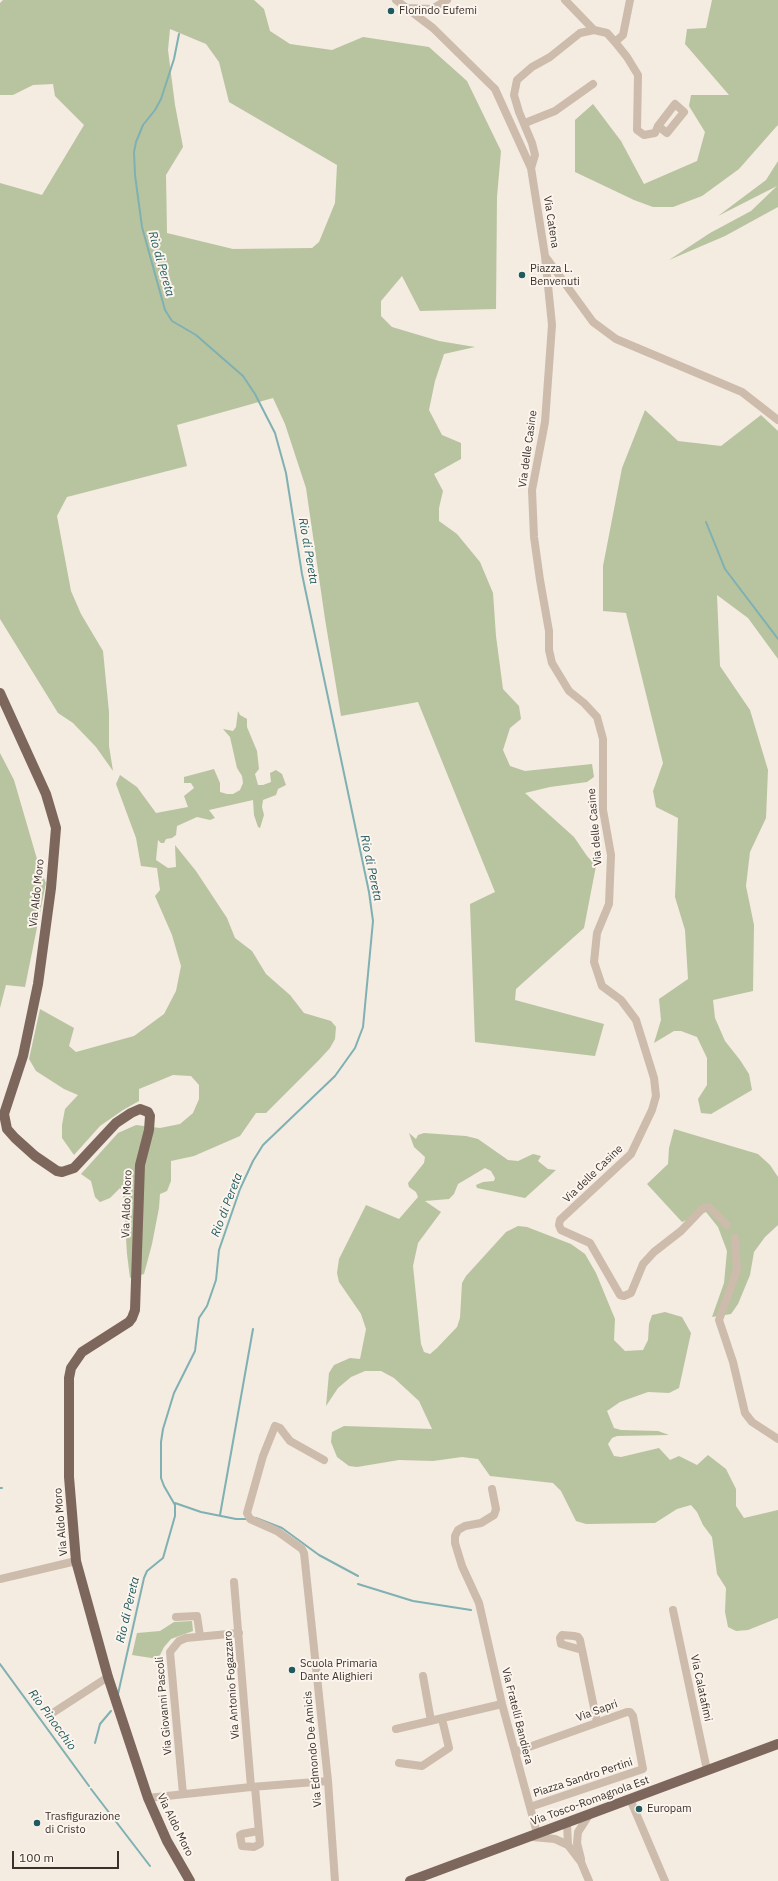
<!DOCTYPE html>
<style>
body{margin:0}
#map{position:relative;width:778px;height:1881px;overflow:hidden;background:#f4ebe1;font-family:"IBM Plex Sans",sans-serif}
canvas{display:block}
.scale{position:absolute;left:12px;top:1851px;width:107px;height:18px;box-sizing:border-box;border:2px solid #3b302b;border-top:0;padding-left:5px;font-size:12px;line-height:14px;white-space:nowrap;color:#3b302b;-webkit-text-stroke:3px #fbf5ee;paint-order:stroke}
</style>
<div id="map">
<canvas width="778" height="1881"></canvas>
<div class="scale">100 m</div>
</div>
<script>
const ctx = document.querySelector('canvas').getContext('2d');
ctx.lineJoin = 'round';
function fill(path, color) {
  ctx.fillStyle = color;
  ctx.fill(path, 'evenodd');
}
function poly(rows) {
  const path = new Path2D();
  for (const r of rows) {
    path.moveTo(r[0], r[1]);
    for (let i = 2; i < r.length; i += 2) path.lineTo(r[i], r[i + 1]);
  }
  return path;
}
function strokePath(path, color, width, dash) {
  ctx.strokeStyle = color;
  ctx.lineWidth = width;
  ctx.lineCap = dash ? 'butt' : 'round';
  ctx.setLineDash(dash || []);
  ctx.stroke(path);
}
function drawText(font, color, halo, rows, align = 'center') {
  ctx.font = font + ' "IBM Plex Sans",sans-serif';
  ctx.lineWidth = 4;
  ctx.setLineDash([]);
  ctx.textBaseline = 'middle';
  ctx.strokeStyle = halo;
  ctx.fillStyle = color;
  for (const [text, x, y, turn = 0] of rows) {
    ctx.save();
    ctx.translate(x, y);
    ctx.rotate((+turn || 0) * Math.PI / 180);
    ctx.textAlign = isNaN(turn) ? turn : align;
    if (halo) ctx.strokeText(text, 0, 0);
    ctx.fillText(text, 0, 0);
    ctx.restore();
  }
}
const green = poly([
 [3,0,254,0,264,9,270,31,290,44,332,50,363,37,429,47,467,81,501,151,497,197,496,309,420,311,402,276,381,301,381,316,392,327,439,341,475,347,444,354,435,381,429,410,442,435,461,443,461,459,434,474,443,491,439,508,439,521,457,534,480,562,493,593,496,636,503,689,519,706,521,719,510,728,503,750,510,766,525,771,592,764,594,777,587,782,550,787,525,793,574,837,587,856,596,866,584,928,516,989,515,1000,604,1024,595,1056,475,1042,470,904,495,892,418,702,341,716,325,619,306,488,285,424,273,398,177,425,187,466,67,497,57,516,71,591,81,614,103,651,109,712,109,746,113,771,96,747,73,723,58,713,0,619,0,183,42,195,84,125,55,96,53,84,33,85,13,95,0,95,0,3],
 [170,29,206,44,219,62,229,102,337,165,335,203,319,242,312,248,233,249,167,233,166,175,183,147,175,105,168,50],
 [712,0,778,0,778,125,776,127,739,169,702,196,673,207,653,207,634,200,575,172,575,120,593,104,621,141,644,184,697,161,705,132,689,106,691,95,729,95,685,44,687,29,706,28],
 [778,161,778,207,725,236,669,260,710,233,751,211,777,186,718,216,766,180],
 [645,410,678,441,721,446,761,415,778,431,778,659,748,618,717,595,720,666,750,710,768,770,766,818,750,852,746,886,754,925,753,991,713,1000,715,1018,725,1041,740,1060,749,1074,752,1090,711,1114,701,1113,698,1099,707,1085,707,1058,697,1037,681,1031,674,1031,654,1043,661,1020,659,999,688,979,685,930,675,897,678,818,656,807,653,791,663,763,626,613,603,611,603,566,622,468],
 [238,711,240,715,247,719,247,727,257,751,259,769,255,774,258,785,263,785,271,782,270,773,276,770,282,774,286,785,278,789,276,795,263,800,262,807,264,815,260,828,258,827,254,815,253,800,209,810,215,818,210,820,197,817,177,826,176,835,172,838,166,839,164,843,161,843,158,840,156,860,168,868,176,867,175,845,196,871,227,918,235,938,252,951,266,974,290,995,304,1013,331,1021,336,1027,335,1039,330,1048,319,1060,266,1113,256,1113,240,1136,194,1156,171,1161,171,1181,167,1191,160,1194,159,1208,152,1244,144,1274,130,1278,127,1254,123,1191,120,1188,110,1198,100,1202,95,1197,91,1181,81,1174,118,1133,136,1125,160,1128,180,1124,193,1113,199,1099,199,1085,191,1076,173,1075,139,1089,139,1101,123,1110,100,1126,74,1155,62,1138,62,1125,65,1109,78,1095,64,1089,36,1071,29,1059,40,1009,74,1028,69,1046,76,1052,134,1036,164,1014,176,991,181,966,172,935,155,896,160,890,157,868,141,866,136,838,116,784,120,775,137,787,156,813,188,807,184,796,194,788,191,783,184,783,184,777,214,769,220,783,220,792,227,794,233,794,240,790,243,783,242,776,237,768,230,737,223,729,233,731,236,727],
 [0,753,14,780,39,866,46,883,25,987,6,985,0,1008],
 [674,1129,758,1154,770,1165,778,1177,778,1225,765,1237,754,1252,750,1275,738,1304,731,1314,712,1317,724,1283,727,1251,718,1227,706,1212,682,1222,647,1184,668,1164,669,1148],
 [409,1133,416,1139,418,1135,424,1133,466,1136,478,1139,508,1160,518,1161,533,1154,541,1156,538,1161,548,1169,556,1170,525,1198,477,1188,476,1185,483,1182,494,1181,495,1178,491,1171,485,1168,458,1184,454,1194,449,1199,425,1201,441,1212,418,1243,413,1266,421,1344,424,1352,430,1354,437,1348,457,1327,460,1318,462,1283,466,1276,506,1232,518,1226,527,1227,571,1244,585,1254,596,1273,615,1319,614,1340,625,1351,643,1350,648,1340,649,1324,652,1315,665,1312,682,1317,691,1333,679,1388,669,1393,648,1392,620,1402,607,1411,614,1428,621,1430,658,1431,669,1435,617,1436,612,1438,608,1444,614,1456,621,1457,659,1448,670,1460,679,1456,697,1465,708,1455,726,1469,736,1489,736,1506,744,1518,778,1510,778,1618,748,1630,736,1631,728,1627,725,1612,726,1588,717,1574,712,1537,703,1525,697,1512,691,1505,677,1509,655,1523,586,1524,576,1521,561,1491,553,1483,490,1476,478,1459,462,1457,433,1461,399,1460,357,1467,349,1466,337,1457,331,1442,332,1432,344,1426,432,1429,419,1401,394,1378,381,1371,365,1371,351,1377,338,1388,326,1406,329,1373,334,1365,350,1358,360,1359,366,1329,361,1314,339,1282,337,1273,339,1259,366,1205,399,1219,418,1197,416,1192,409,1187,408,1183,424,1163,425,1157,414,1147],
 [192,1621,193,1631,171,1639,164,1647,158,1659,132,1655,137,1633,160,1631,174,1622]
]);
const stream = poly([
 [706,522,725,569,778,639],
 [0,1488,2,1488],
 [175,1503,201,1512,236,1519,248,1519],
 [220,1515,253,1329],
 [256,1518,282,1528,319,1555,358,1576],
 [358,1584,413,1601,471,1610],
 [0,1664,89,1786],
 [118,1694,144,1578,147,1571,163,1558,175,1516,175,1505,164,1486,161,1478,161,1442,163,1429,174,1393,195,1351,199,1318,207,1306,216,1280,219,1250,240,1189,253,1161,263,1145,335,1076,355,1048,363,1027,373,921,369,892,302,574,286,473,275,433,255,394,243,376,196,335,172,321,165,310,142,227,135,175,134,152,136,142,143,125,155,110,161,99,174,59,179,34],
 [95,1743,100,1724,111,1711],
 [91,1789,150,1866]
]);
const minor = poly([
 [396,0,433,28,495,89,531,168,545,256,593,322,616,339,742,392,778,420],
 [565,0,594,30],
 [407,8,432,9,447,0],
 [615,42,623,35,630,0],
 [675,104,684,112,667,133,658,126,675,104],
 [525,123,555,111,593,84],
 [531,168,535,155,532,143,519,112,514,95,517,80,532,67,550,57,580,33,594,30,607,33,615,42,627,57,638,75,637,130,644,135,655,133,658,126],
 [545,256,552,325,545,422,532,490,534,537,540,580,549,631,549,650,552,663,569,691,584,703,597,717,603,739,603,810,611,855,609,904,597,933,594,962,602,986,621,1000,636,1020,654,1078,656,1096,652,1110,631,1154,560,1220,559,1225,561,1230,590,1243,620,1295,624,1296,631,1293,643,1264,654,1252,681,1231,703,1208,709,1207,727,1225],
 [735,1238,737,1270,719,1320,733,1362,745,1413,752,1422,778,1439],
 [324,1460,290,1441,280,1428,275,1426,263,1456,247,1513,250,1519,277,1531,302,1549,304,1553,328,1781,335,1881],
 [492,1489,496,1509,494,1515,481,1523,465,1526,458,1530,455,1536,455,1543,462,1566,479,1603,502,1704,537,1833],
 [0,1579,76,1561],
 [234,1582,251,1787],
 [673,1610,707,1770],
 [176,1617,197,1616,200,1636],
 [582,1650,561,1644,560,1638,562,1635,574,1636,578,1637,580,1640,597,1722],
 [423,1676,431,1721],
 [48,1716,108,1677],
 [396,1729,502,1704],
 [515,1752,627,1712,630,1712,633,1716,643,1769,530,1807],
 [399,1763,422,1766,449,1748,442,1719],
 [255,1787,260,1844,254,1847,242,1846,240,1835,242,1834,258,1831],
 [183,1794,170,1652,179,1641,186,1638,239,1633],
 [148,1798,251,1787,328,1781],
 [630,1799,665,1881],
 [567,1823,568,1845],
 [532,1837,555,1839,568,1845,581,1862,589,1881],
 [581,1859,577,1843,578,1832,589,1815]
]);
const major = poly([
 [0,693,46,794,56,828,51,888,38,984,23,1056,4,1114,7,1129,15,1138,35,1156,57,1171,62,1172,74,1168,116,1123,131,1113,140,1109,148,1112,150,1116,149,1130,140,1165,135,1310,132,1318,129,1322,82,1352,71,1368,69,1378,69,1477,76,1561,108,1677,148,1798,167,1841,190,1881],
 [410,1881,778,1744]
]);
const markers = [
 [391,11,4,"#1f5a5e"],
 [522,275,4,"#1f5a5e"],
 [292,1670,4,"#1f5a5e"],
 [639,1809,4,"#1f5a5e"],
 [37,1823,4,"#1f5a5e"]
];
const poiNames = [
 ["Florindo Eufemi",399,11],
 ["Piazza L.",530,269],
 ["Benvenuti",530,282],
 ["Scuola Primaria",300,1664],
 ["Dante Alighieri",300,1677],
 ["Europam",647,1809],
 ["Trasfigurazione",45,1817],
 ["di Cristo",45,1830]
];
const streetNames = [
 ["Via Catena",551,222,81],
 ["Via delle Casine",528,449,-82],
 ["Via delle Casine",595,827,-95],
 ["Via Aldo Moro",37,893,-84],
 ["Via delle Casine",593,1174,-44],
 ["Via Aldo Moro",127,1204,-88],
 ["Via Aldo Moro",61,1522,-95],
 ["Via Antonio Fogazzaro",232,1685,-94],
 ["Via Calatafimi",701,1688,78],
 ["Via Giovanni Pascoli",164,1706,-95],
 ["Via Sapri",597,1711,-20],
 ["Via Fratelli Bandiera",517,1716,76],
 ["Via Edmondo De Amicis",313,1749,-95],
 ["Piazza Sandro Pertini",583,1778,-18],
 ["Via Tosco-Romagnola Est",590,1801,-20],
 ["Via Aldo Moro",175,1825,64]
];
const waterNames = [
 ["Rio di Pereta",161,264,74],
 ["Rio di Pereta",308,551,80],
 ["Rio di Pereta",371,868,78],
 ["Rio di Pereta",227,1205,-69],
 ["Rio di Pereta",128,1610,-77],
 ["Rio Pinocchio",52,1720,54]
];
fill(green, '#b8c4a0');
strokePath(stream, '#7fb0b2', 2);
strokePath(minor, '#cdbbac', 8);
strokePath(major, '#7d675c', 10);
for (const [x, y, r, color] of markers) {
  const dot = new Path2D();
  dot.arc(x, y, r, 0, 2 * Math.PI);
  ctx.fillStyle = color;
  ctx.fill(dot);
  strokePath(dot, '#fbf5ee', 1.5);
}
drawText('11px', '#3b302b', '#fbf5ee', poiNames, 'left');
drawText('11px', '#3b302b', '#fbf5ee', streetNames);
drawText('italic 12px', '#1f5a5e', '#fbf5ee', waterNames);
</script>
